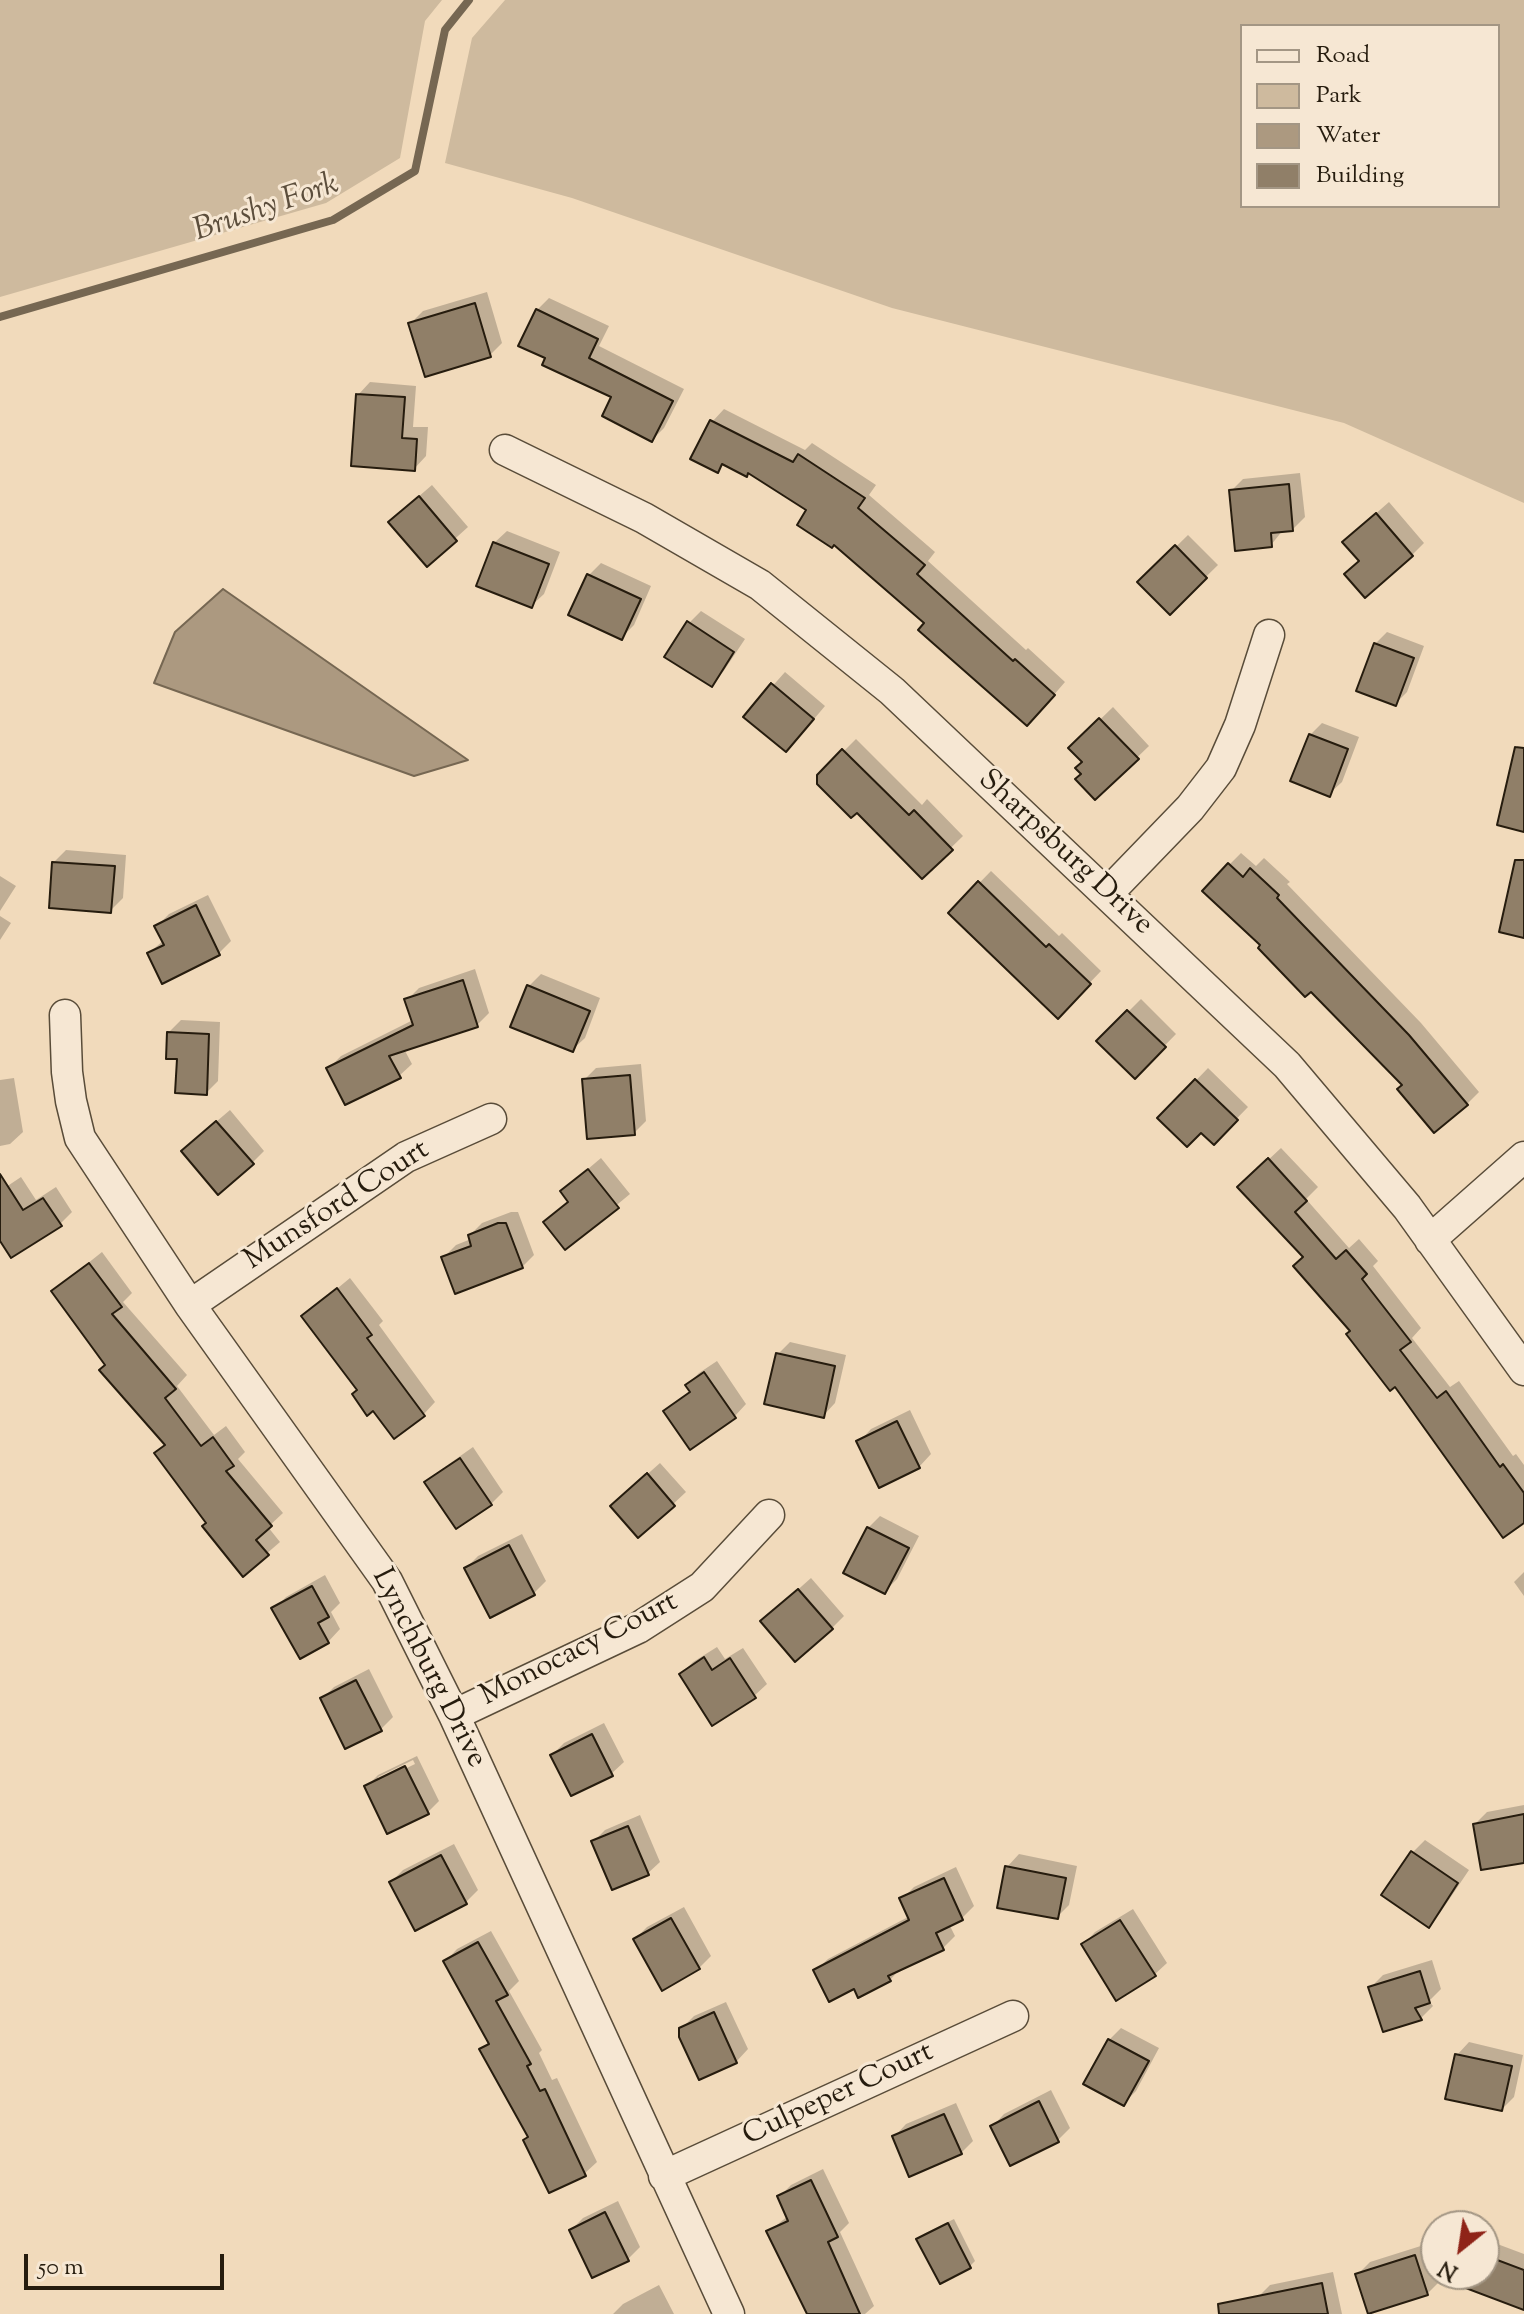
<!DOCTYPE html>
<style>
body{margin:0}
#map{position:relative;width:1524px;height:2314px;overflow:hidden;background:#f1dabb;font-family:"Sorts Mill Goudy",serif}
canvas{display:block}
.legend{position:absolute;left:1240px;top:24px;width:260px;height:184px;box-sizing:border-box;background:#f6e7d3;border:2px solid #a39684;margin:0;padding:10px 14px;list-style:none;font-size:24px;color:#261c0e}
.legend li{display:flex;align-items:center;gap:16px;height:40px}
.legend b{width:40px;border:2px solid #a39684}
.north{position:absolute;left:1420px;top:2210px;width:80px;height:80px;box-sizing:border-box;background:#f6e7d3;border:2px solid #a39684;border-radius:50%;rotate:210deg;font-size:22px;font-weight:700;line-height:32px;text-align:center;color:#261c0e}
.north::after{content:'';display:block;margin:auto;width:28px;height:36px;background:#8f2418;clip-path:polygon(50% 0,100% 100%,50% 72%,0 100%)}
.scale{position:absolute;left:24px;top:2254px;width:200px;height:36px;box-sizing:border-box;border:4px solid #261c0e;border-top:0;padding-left:10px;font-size:24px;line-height:28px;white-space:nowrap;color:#261c0e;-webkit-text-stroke:6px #f6e7d3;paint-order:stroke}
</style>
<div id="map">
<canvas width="1524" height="2314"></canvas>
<ul class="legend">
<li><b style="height:10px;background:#f6e7d3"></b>Road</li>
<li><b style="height:22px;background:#ceba9e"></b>Park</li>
<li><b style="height:22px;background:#ac9980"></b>Water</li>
<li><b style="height:22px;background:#907f68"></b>Building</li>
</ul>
<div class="north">N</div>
<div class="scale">50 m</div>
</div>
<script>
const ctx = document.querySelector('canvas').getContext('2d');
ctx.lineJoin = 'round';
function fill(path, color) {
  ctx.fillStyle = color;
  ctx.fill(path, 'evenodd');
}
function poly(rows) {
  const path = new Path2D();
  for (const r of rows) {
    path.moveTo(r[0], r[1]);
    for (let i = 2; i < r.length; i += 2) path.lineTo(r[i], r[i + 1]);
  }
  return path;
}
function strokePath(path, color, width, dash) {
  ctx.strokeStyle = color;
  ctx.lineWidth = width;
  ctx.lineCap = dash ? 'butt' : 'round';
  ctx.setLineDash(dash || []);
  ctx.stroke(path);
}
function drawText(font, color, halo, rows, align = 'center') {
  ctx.font = font + ' "Sorts Mill Goudy",serif';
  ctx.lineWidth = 6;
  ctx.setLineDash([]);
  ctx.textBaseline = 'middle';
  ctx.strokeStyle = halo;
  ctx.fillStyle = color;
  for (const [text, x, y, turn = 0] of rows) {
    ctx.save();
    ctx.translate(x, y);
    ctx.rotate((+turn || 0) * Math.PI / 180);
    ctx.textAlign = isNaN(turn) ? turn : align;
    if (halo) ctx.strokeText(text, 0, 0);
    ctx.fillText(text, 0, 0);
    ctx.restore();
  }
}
const green = poly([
 [0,0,442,0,425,21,400,158,326,203,0,297],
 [505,0,1524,0,1524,503,1344,423,892,308,572,198,445,163,472,38],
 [1242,26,1498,26,1498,206,1242,206]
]);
const water = poly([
 [223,589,468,760,414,776,154,683,175,632,223,589]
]);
const shadow = poly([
 [487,292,502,343,490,355,411,323,423,311],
 [549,298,609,326,599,346,684,389,664,428,652,440,614,396,548,357,537,310],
 [370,382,416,386,413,427,428,427,426,456,414,469,358,395],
 [724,409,805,450,812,443,876,485,869,495,935,552,928,561,1026,650,1028,648,1065,682,1039,712,927,623,809,510,749,471,725,463,717,471,712,422],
 [1300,473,1305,517,1293,529,1283,530,1271,545,1231,491,1243,479],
 [432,485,468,527,427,564,403,510],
 [1389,502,1424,543,1412,555,1361,560,1357,530],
 [507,531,560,552,544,594,531,606,494,543],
 [1188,535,1218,565,1170,612,1140,582],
 [601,563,651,586,634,625,622,637,589,575],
 [701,611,745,639,723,672,711,684,689,623],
 [1387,632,1424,646,1407,692,1395,704,1375,644],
 [785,672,825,706,798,738,746,716],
 [1113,707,1149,746,1096,797,1083,774,1084,761,1071,748],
 [1322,723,1359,737,1342,782,1329,794,1310,735],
 [856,739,922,805,927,799,963,836,922,876,857,810,819,776],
 [66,850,126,855,123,898,111,910,54,862],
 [1241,853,1256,866,1264,858,1290,882,1287,884,1421,1023,1479,1092,1467,1104,1405,1084,1263,945,1229,865],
 [991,871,1059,936,1062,933,1101,971,1058,1016,950,913],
 [0,876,16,886,0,911],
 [208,895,231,941,219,953,163,981,149,953,164,940,157,926,169,914],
 [0,916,11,923,0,940],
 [475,969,489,1013,477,1025,404,1049,412,1064,399,1076,329,1068,341,1056,413,1020,407,1000,419,988],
 [541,974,600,998,585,1038,572,1050,529,986],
 [1141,999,1176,1034,1135,1076,1099,1041],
 [181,1020,220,1022,218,1081,206,1093,179,1057,169,1032],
 [641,1064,646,1121,634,1133,584,1080,596,1068],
 [1208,1068,1248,1107,1214,1142,1201,1130,1160,1118],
 [14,1078,23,1132,10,1144,0,1146,0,1080],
 [230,1110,264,1151,252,1163,196,1139],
 [1281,1148,1318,1187,1306,1199,1349,1248,1359,1239,1378,1261,1373,1266,1421,1328,1412,1338,1450,1387,1459,1381,1513,1456,1516,1454,1524,1465,1524,1520,1395,1384,1352,1331,1252,1175],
 [601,1158,630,1194,566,1247,570,1201,562,1191],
 [21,1177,36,1200,56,1187,72,1212,60,1224,0,1238,0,1191],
 [511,1212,518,1212,534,1255,522,1267,444,1257,456,1245,471,1239,470,1235,482,1223],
 [102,1252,132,1293,123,1302,187,1375,177,1386,214,1435,226,1426,245,1452,238,1459,283,1513,268,1527,280,1542,243,1574,157,1453,166,1444,53,1291],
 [350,1278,383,1321,379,1325,435,1402,423,1415,373,1408,304,1316],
 [790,1342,846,1355,835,1403,823,1416,778,1354],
 [717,1361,746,1404,734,1417,666,1411,691,1390,687,1385,699,1373],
 [910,1410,931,1454,919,1467,859,1442,871,1429],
 [473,1447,503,1492,491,1504,427,1483,439,1471],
 [660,1463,686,1492,639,1536,624,1495],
 [880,1516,919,1536,897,1579,885,1591,868,1528],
 [522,1534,546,1581,534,1593,466,1568,478,1556],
 [1524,1572,1524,1596,1514,1582],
 [325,1575,340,1603,331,1612,340,1629,328,1642,274,1609,286,1597],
 [811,1578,844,1616,832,1628,775,1610],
 [717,1647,725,1659,743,1648,767,1684,754,1696,681,1674,693,1662],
 [369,1669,393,1717,381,1729,322,1699,334,1687],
 [604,1723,624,1762,611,1774,552,1755,564,1743],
 [417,1756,439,1801,427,1813,366,1787,378,1775],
 [413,1760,415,1764,378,1782,378,1777],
 [1524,1805,1524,1861,1475,1824,1487,1812],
 [640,1815,660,1862,647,1874,593,1842,605,1830],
 [1425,1840,1469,1870,1440,1913,1428,1925,1413,1852],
 [454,1844,478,1890,466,1902,416,1928,391,1882,403,1870],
 [1019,1854,1077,1866,1069,1905,1057,1917,1007,1867],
 [956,1867,974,1906,962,1918,949,1924,955,1936,943,1948,902,1967,890,1980,855,1986,815,1971,828,1959,910,1916,902,1899,914,1887],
 [684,1907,711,1956,699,1968,635,1939,647,1927],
 [1133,1909,1167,1963,1154,1975,1083,1945,1095,1932],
 [491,1931,519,1981,509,1991,542,2050,539,2053,552,2080,557,2078,597,2162,584,2174,530,2136,482,2050,490,2041,445,1962,457,1949],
 [1432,1960,1441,1989,1429,2001,1433,2006,1421,2018,1371,1987,1383,1975],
 [726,2002,748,2049,736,2062,681,2029,694,2016],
 [1121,2028,1159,2048,1136,2091,1124,2103,1109,2040],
 [1469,2042,1523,2055,1514,2097,1502,2109,1457,2055],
 [1051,2090,1070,2128,1058,2140,1011,2164,992,2127,1004,2114],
 [956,2103,973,2141,961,2153,894,2137,906,2124],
 [823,2169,849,2223,840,2232,874,2306,865,2314,809,2314,768,2232,788,2216,779,2197,791,2185],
 [618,2201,640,2247,628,2259,571,2230,583,2218],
 [954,2219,975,2261,970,2266,919,2239,924,2234],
 [1484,2239,1524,2254,1524,2303,1460,2284,1463,2274,1484,2274],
 [1427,2244,1439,2282,1427,2294,1357,2275,1370,2262],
 [1333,2272,1342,2314,1250,2314,1258,2297,1270,2285],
 [659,2285,674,2314,613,2314,623,2304]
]);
const stream = poly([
 [0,317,333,220,415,171,445,30,469,0]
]);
const building = poly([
 [475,303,491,357,425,377,408,323,475,303],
 [536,309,598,339,589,358,673,401,652,442,602,416,611,397,542,365,545,358,518,346,536,309],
 [356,394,405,397,402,438,417,439,415,471,351,466,356,394],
 [710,420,793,462,798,454,865,498,858,508,925,565,917,574,1013,661,1015,659,1055,695,1027,726,918,630,924,623,834,545,832,548,797,525,806,510,748,473,747,477,722,464,718,473,690,459,710,420],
 [1289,484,1293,531,1271,533,1272,547,1235,551,1229,490,1289,484],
 [419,496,457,541,427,567,388,522,419,496],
 [1376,513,1413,556,1365,598,1344,574,1359,561,1342,542,1376,513],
 [493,542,549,564,532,608,476,586,493,542],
 [1175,545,1207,578,1170,615,1137,582,1175,545],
 [587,574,641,599,622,640,568,615,587,574],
 [687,621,734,652,712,687,664,657,687,621],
 [1374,643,1414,658,1396,706,1356,691,1374,643],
 [771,683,814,719,786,752,743,717,771,683],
 [1099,718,1139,759,1095,800,1075,779,1081,774,1075,768,1082,762,1068,748,1099,718],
 [1309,734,1348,749,1330,797,1290,781,1309,734],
 [1515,747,1524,748,1524,832,1497,825,1515,747],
 [842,749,909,815,914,810,953,850,922,879,857,813,851,818,817,784,817,775,842,749],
 [1515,860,1524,860,1524,938,1499,932,1515,860],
 [52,862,115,866,111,913,49,908,52,862],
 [1228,863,1243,877,1250,868,1279,895,1277,898,1409,1035,1468,1105,1434,1133,1397,1089,1402,1085,1311,992,1305,997,1258,948,1260,945,1202,891,1228,863],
 [978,881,1046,947,1049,944,1091,984,1058,1019,948,913,978,881],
 [196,905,220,955,162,984,147,953,164,945,154,926,196,905],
 [463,980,478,1027,389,1056,401,1078,345,1105,326,1068,413,1025,404,999,463,980],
 [527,985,590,1011,573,1052,510,1027,527,985],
 [1127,1010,1166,1047,1135,1079,1096,1041,1127,1010],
 [167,1032,209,1034,207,1095,175,1093,177,1059,166,1059,167,1032],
 [630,1075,635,1135,587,1139,582,1079,630,1075],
 [1195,1079,1238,1120,1214,1145,1201,1133,1187,1147,1157,1118,1195,1079],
 [216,1121,254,1164,218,1195,181,1151,216,1121],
 [1268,1158,1307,1201,1295,1212,1336,1259,1346,1250,1367,1274,1362,1279,1411,1342,1400,1350,1437,1398,1446,1391,1500,1467,1503,1464,1524,1493,1524,1523,1503,1538,1395,1387,1390,1391,1346,1334,1350,1331,1293,1266,1303,1257,1237,1187,1268,1158],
 [588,1169,619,1208,565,1250,543,1222,568,1202,560,1191,588,1169],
 [0,1174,23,1210,43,1198,62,1226,11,1258,0,1241,0,1174],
 [498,1223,506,1223,523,1268,455,1294,441,1257,471,1246,468,1235,498,1223],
 [89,1263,122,1307,112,1314,176,1389,165,1398,201,1446,213,1437,234,1466,226,1471,272,1526,256,1540,269,1555,243,1577,202,1526,206,1523,154,1453,165,1445,99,1370,105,1365,51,1291,89,1263],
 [337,1288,372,1335,367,1338,425,1416,394,1439,373,1411,367,1416,352,1394,357,1390,301,1316,337,1288],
 [776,1353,835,1366,824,1418,764,1404,776,1353],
 [704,1372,736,1418,690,1450,663,1411,690,1392,685,1385,704,1372],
 [897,1421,920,1468,879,1488,856,1441,897,1421],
 [460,1458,492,1505,456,1529,424,1482,460,1458],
 [647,1473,675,1506,638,1538,610,1506,647,1473],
 [867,1527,909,1548,885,1594,843,1573,867,1527],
 [509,1545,535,1595,490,1618,464,1568,509,1545],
 [312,1586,329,1617,318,1623,329,1643,300,1659,271,1608,312,1586],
 [798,1589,833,1629,795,1662,760,1621,798,1589],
 [704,1657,712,1670,730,1658,756,1698,712,1726,679,1674,704,1657],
 [356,1680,382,1731,345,1749,320,1698,356,1680],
 [592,1734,613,1776,571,1796,550,1755,592,1734],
 [405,1766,429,1814,387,1834,364,1786,405,1766],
 [1524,1814,1524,1863,1481,1870,1473,1824,1524,1814],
 [628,1826,649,1875,612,1890,591,1841,628,1826],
 [1411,1851,1458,1883,1429,1928,1381,1895,1411,1851],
 [441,1855,467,1904,415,1931,389,1882,441,1855],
 [1005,1866,1066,1878,1058,1919,997,1908,1005,1866],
 [944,1878,963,1920,936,1933,944,1950,888,1976,891,1981,858,1998,854,1989,829,2002,813,1970,909,1920,899,1898,944,1878],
 [671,1918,700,1969,662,1991,633,1939,671,1918],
 [1120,1920,1156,1976,1116,2001,1081,1944,1120,1920],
 [478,1942,508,1995,496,2001,531,2064,527,2066,540,2091,545,2089,586,2176,549,2193,523,2140,528,2137,479,2049,489,2044,443,1961,478,1942],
 [1420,1971,1430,2003,1415,2008,1422,2020,1383,2032,1368,1987,1420,1971],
 [714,2012,737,2063,699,2080,679,2037,679,2028,714,2012],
 [1108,2039,1149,2061,1124,2106,1083,2084,1108,2039],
 [1455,2054,1512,2066,1502,2111,1445,2099,1455,2054],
 [1039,2101,1059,2142,1010,2166,990,2126,1039,2101],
 [944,2114,962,2154,909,2177,892,2136,944,2114],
 [811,2180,838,2237,828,2242,860,2314,807,2314,766,2231,788,2221,777,2196,811,2180],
 [605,2212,629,2261,592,2278,569,2230,605,2212],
 [948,2223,971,2268,940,2284,916,2239,948,2223],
 [1415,2255,1428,2295,1368,2314,1355,2274,1415,2255],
 [1484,2255,1524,2270,1524,2310,1434,2276,1484,2274,1484,2255],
 [1322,2283,1328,2314,1219,2314,1218,2304,1322,2283]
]);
const street = poly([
 [505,450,644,518,760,585,892,691,1287,1065,1407,1207,1524,1370],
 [1107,894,1190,808,1221,768,1240,725,1269,635],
 [65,1015,67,1072,71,1101,80,1138,190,1305,387,1581,454,1715,729,2314],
 [1430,1240,1524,1157],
 [190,1305,406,1157,491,1119],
 [454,1715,638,1628,702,1587,769,1515],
 [664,2176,1013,2016]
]);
const streetNames = [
 ["Sharpsburg Drive",1064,854,43],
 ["Munsford Court",338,1207,-33],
 ["Monocacy Court",580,1651,-27],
 ["Lynchburg Drive",427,1669,63],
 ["Culpeper Court",839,2096,-25]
];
const waterNames = [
 ["Brushy Fork",267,210,-19]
];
fill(green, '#ceba9e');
fill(water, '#ac9980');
strokePath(water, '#766752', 2);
fill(shadow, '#0003');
strokePath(stream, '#766752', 8);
fill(building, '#907f68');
strokePath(building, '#261c0e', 2);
strokePath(street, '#594c39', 33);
strokePath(street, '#f6e7d3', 30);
drawText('30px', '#261c0e', '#f6e7d3', streetNames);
drawText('italic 32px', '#5c4e3c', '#f6e7d3', waterNames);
</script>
